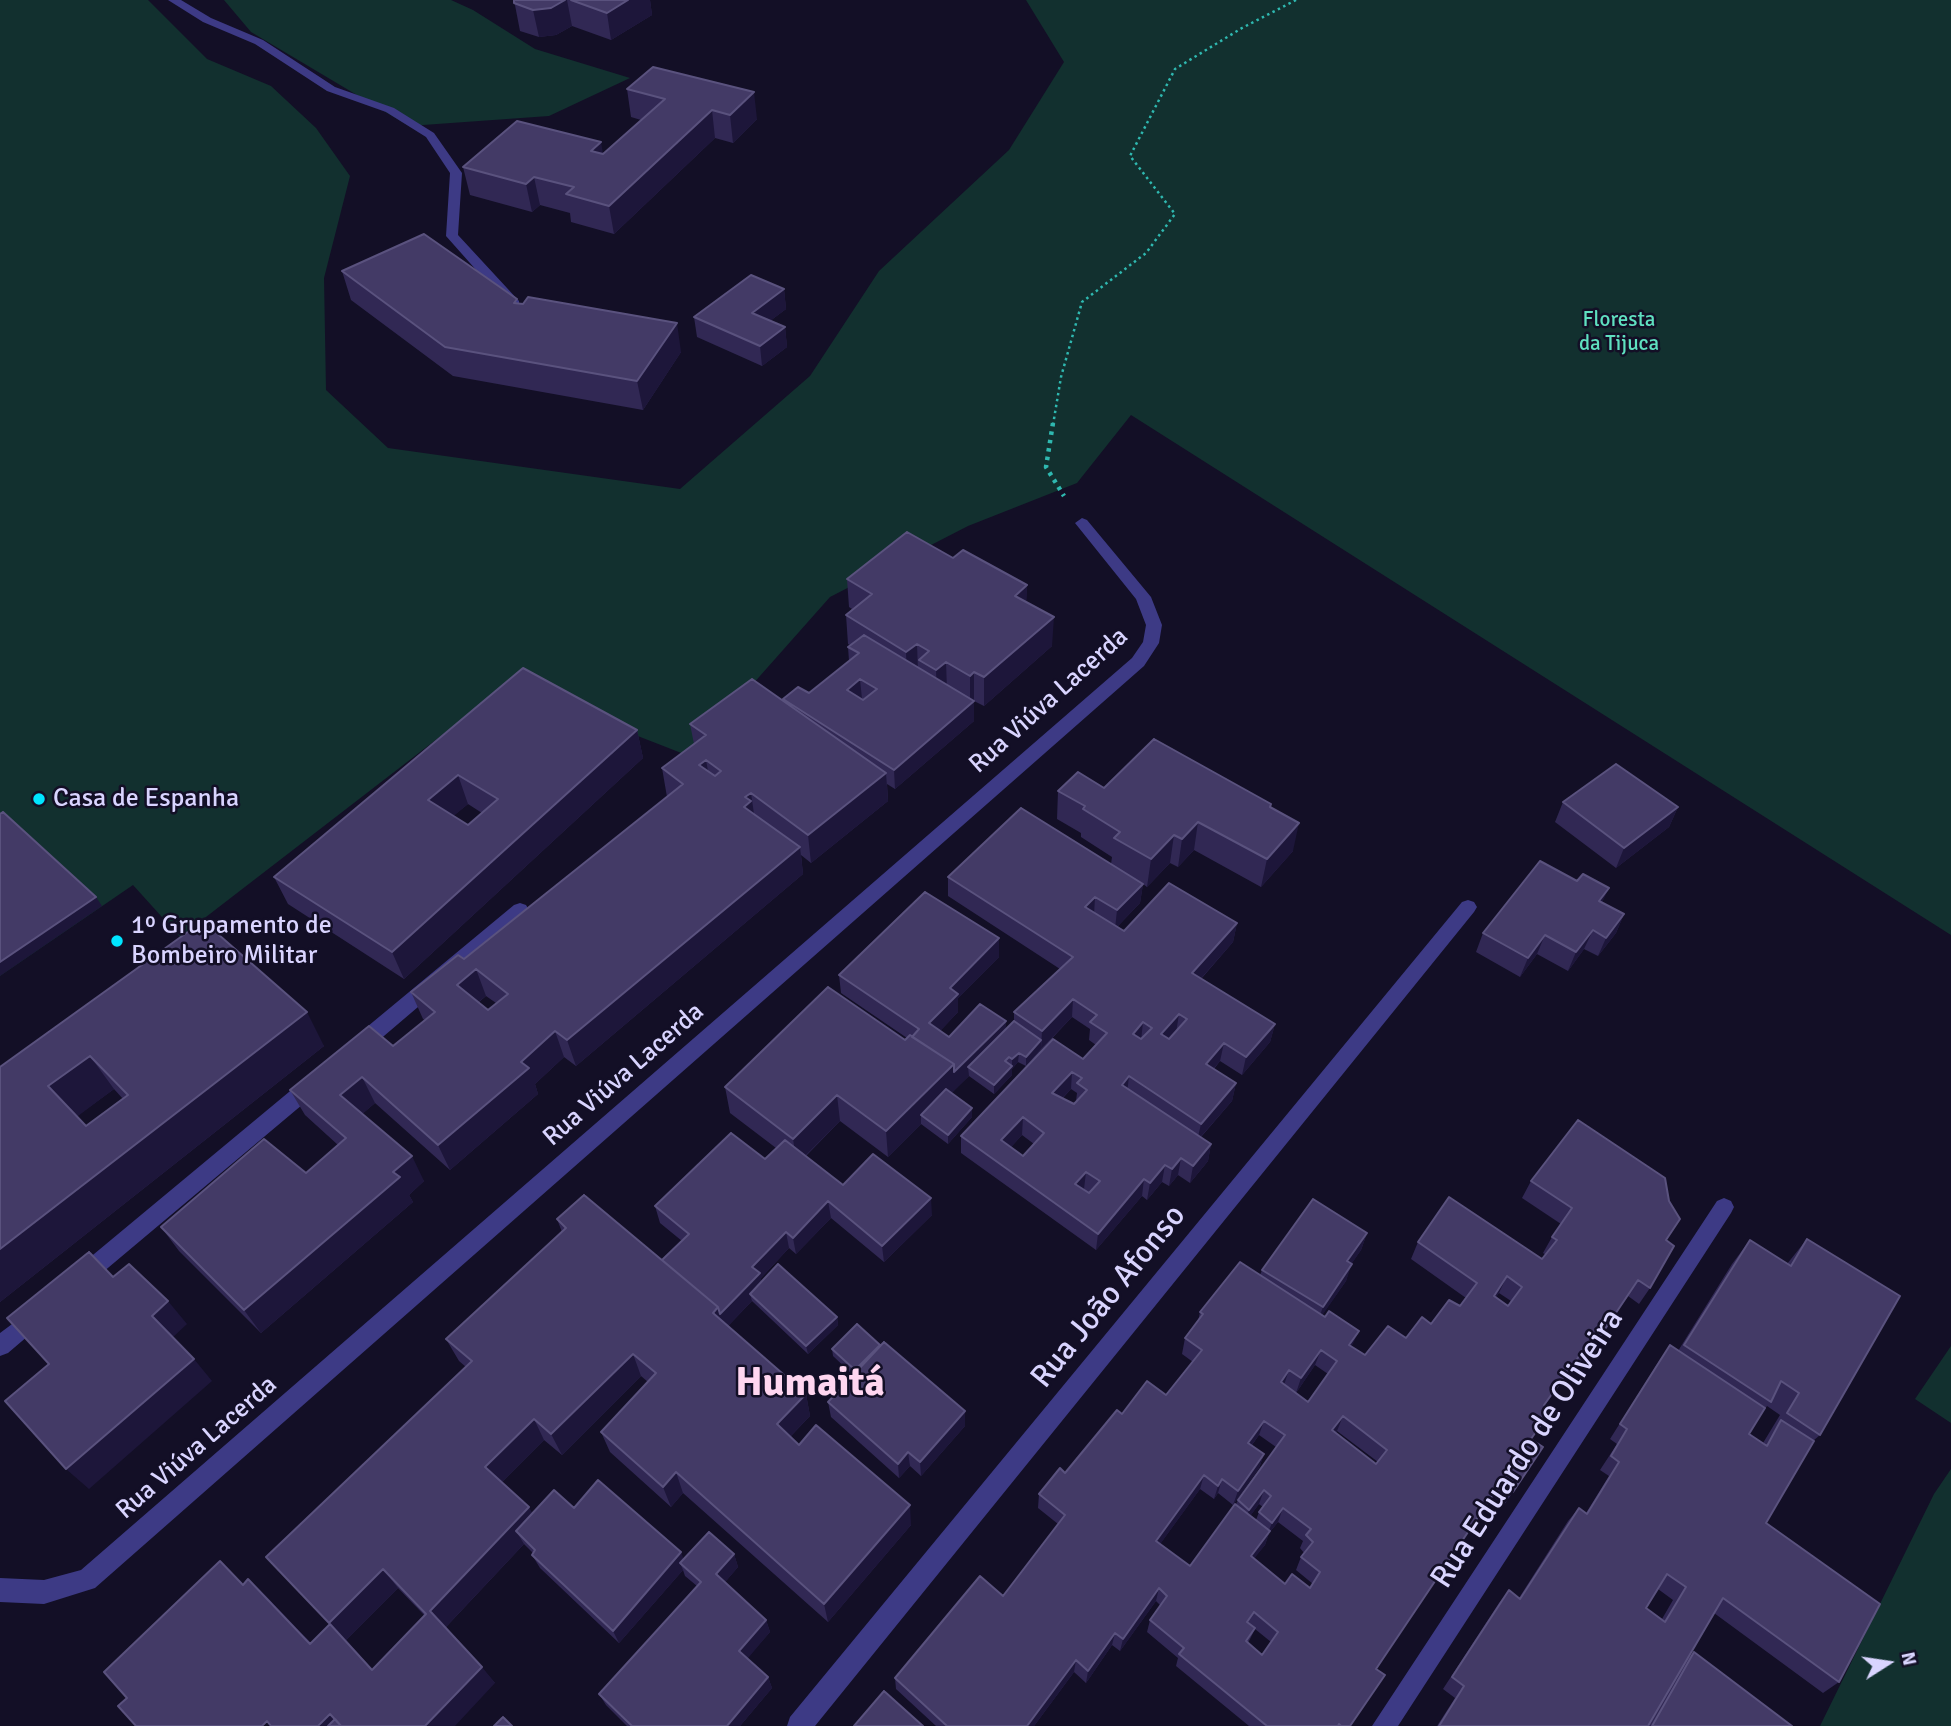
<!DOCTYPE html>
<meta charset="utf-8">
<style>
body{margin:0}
#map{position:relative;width:1951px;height:1726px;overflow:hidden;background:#130f26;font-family:Signika,sans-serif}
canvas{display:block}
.north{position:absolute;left:1853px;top:1628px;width:70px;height:70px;-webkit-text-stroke:5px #130f26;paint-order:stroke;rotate:78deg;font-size:19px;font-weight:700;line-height:28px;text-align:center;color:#d9d4ff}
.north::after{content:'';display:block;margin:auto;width:24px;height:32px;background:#d9d4ff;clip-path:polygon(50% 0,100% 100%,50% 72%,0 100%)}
</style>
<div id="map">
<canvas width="1951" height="1726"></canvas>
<div class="north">N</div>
</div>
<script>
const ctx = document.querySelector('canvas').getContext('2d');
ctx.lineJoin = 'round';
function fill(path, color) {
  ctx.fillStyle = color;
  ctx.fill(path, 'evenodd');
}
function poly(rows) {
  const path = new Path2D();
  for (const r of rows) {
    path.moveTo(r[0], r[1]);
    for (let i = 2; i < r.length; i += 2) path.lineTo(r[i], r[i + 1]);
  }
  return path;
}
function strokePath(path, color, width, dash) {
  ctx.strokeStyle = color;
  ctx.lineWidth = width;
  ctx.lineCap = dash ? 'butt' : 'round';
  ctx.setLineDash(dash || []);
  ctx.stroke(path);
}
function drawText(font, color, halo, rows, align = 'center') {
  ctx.font = font + ' Signika,sans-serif';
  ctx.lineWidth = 5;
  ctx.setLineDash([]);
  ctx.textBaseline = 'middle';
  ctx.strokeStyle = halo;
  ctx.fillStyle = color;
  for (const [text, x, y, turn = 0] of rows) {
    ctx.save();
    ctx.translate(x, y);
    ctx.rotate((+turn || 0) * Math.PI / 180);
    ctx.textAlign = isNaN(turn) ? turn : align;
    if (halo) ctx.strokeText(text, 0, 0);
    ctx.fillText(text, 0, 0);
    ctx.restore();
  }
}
const green = poly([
 [0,0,148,0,207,59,271,86,316,128,350,176,324,278,326,390,388,448,680,489,810,376,879,271,1009,150,1064,62,1026,0,1951,0,1951,935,1131,415,1077,483,968,526,830,597,689,756,507,685,180,937,133,885,0,976],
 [224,0,451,0,473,10,535,49,630,78,549,116,409,126,251,32],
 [1951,1346,1951,1423,1915,1399],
 [1951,1469,1951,1726,1820,1726,1934,1494]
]);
const pathFar1 = poly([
 [1053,425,1061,377,1082,302,1146,253,1175,214,1130,156,1175,69,1242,28,1296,0]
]);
const path = poly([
 [1053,423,1046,467,1064,496]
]);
const lane = poly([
 [168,0,181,0,211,18,263,40,335,87,394,108,434,133,462,173,458,235,519,301,519,307,509,307,446,236,450,173,426,137,386,112,327,91,255,44,203,22,168,0]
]);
const street = poly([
 [1082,518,1087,520,1151,597,1162,625,1159,643,1144,666,95,1588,44,1604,0,1602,0,1578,44,1580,81,1570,1132,658,1143,642,1146,625,1136,599,1075,523,1082,518],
 [1468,900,1474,902,1477,907,1474,912,815,1726,787,1726,790,1717,1462,902,1468,900],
 [520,903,526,905,529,910,526,915,364,1053,357,1055,350,1053,348,1047,350,1041,514,905,520,903],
 [314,1075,321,1077,324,1083,321,1089,90,1283,83,1286,76,1283,73,1276,76,1269,307,1077,314,1075],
 [1724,1198,1731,1201,1734,1207,1731,1213,1398,1726,1372,1726,1717,1201,1724,1198],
 [35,1307,42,1310,46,1317,42,1324,8,1353,0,1356,0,1333,35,1307]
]);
const wall = poly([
 [514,0,650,0,652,15,611,40,572,26,556,35,539,37,520,31],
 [627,89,757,119,733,143,715,138,614,234,571,222,570,213,540,205,532,212,470,195,463,167,603,154,641,120,631,117],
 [342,271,518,303,681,352,643,410,453,376,351,300],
 [784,289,786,309,770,321,785,327,787,347,762,366,697,337,694,317],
 [953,558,1027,585,1026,602,1052,646,984,706,974,701,974,721,895,789,887,784,888,801,811,863,801,855,803,874,576,1066,564,1057,535,1084,538,1094,450,1170,375,1103,362,1114,424,1181,409,1195,413,1202,261,1333,179,1251,161,1227,306,1173,338,1145,305,1115,290,1090,393,1046,425,1020,423,1019,411,992,464,959,667,797,662,768,694,744,690,724,783,701,783,699,809,693,849,661,848,647,850,645,848,644,846,615,852,609,849,607,847,579],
 [486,996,496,1003,488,1010,479,1002],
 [523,668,637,730,643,758,404,979,288,904,274,877],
 [468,804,482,813,468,825,453,816],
 [1104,788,1271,804,1271,807,1293,851,1261,887,1194,850,1178,867,1170,863,1147,887,1143,884,1140,903,1117,927,1124,931,1237,923,1233,942,1201,979,1275,1024,1270,1042,1242,1075,1220,1061,1214,1069,1236,1083,1232,1101,1201,1137,1211,1144,1208,1161,1190,1183,1178,1175,1169,1186,1162,1182,1147,1200,1142,1196,1096,1250,961,1153,961,1136,1083,1059,1096,1045,1089,1040,1090,1029,1072,1017,1026,1066,1018,1062,1012,1069,1012,1075,994,1094,969,1076,951,1093,972,1117,948,1144,921,1124,888,1157,840,1121,806,1156,843,1185,932,1215,884,1262,831,1218,796,1254,789,1248,761,1278,761,1281,837,1317,838,1325,808,1354,752,1301,728,1326,806,1394,810,1416,790,1437,799,1445,911,1525,828,1622,683,1493,671,1507,610,1452,601,1432,648,1382,641,1376,562,1455,544,1440,502,1482,532,1514,574,1508,684,1559,734,1554,738,1567,725,1582,766,1620,770,1632,747,1658,768,1677,772,1688,740,1726,627,1726,606,1705,599,1694,697,1586,685,1576,683,1570,619,1643,540,1568,532,1555,533,1553,524,1544,446,1627,495,1683,127,1698,248,1579,311,1643,330,1624,466,1367,459,1361,446,1339,562,1232,557,1219,662,1260,682,1241,660,1223,655,1206,765,1159,776,1148,730,1113,725,1087,905,1040,907,1038,841,993,839,975,999,938,999,957,958,998,958,1012,940,1031,949,1037,1006,1021,1005,1030,1014,1021,1014,1012,1060,969,948,896,948,877,1111,864,1112,857,1081,837,1081,833,1057,819,1058,791],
 [1071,1089,1077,1093,1076,1101,1074,1104,1063,1098],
 [1022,1135,1034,1144,1023,1156,1011,1147],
 [398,1588,425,1616,373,1670,346,1640],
 [1563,802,1678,807,1669,827,1616,868,1555,822],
 [1602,903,1624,914,1616,933,1598,956,1584,949,1568,971,1537,954,1520,977,1476,952,1483,933],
 [203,921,324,1046,0,1302,0,1067],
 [114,1089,123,1099,86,1126,77,1116],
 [1531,1181,1666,1240,1650,1288,1639,1304,1628,1296,1575,1374,1570,1371,1545,1405,1532,1439,1530,1468,1504,1505,1492,1496,1376,1669,1350,1726,1249,1726,1176,1666,1178,1658,1147,1632,1150,1620,1161,1606,1156,1601,1120,1651,1112,1645,1086,1683,1074,1672,1034,1726,936,1726,896,1689,895,1678,1003,1596,1058,1524,1038,1508,1039,1494,1065,1473,1122,1414,1166,1395,1193,1362,1182,1354,1185,1338,1198,1321,1200,1312,1260,1275,1262,1270,1367,1233,1361,1250,1351,1264,1346,1281,1322,1315,1352,1347,1365,1355,1406,1338,1460,1306,1466,1298,1411,1259,1418,1242,1542,1259,1546,1255,1543,1253,1552,1237,1561,1224,1522,1198],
 [1499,1293,1511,1301,1508,1306,1496,1297],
 [1315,1365,1328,1374,1308,1402,1296,1393],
 [1337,1431,1378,1462,1376,1464,1335,1433],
 [1259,1435,1276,1447,1238,1500,1236,1504,1190,1566,1160,1544,1200,1489,1214,1499,1218,1493,1233,1505,1259,1468,1264,1454,1252,1445],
 [1259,1504,1263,1507,1259,1512,1256,1520,1250,1516],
 [1278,1522,1303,1541,1300,1548,1304,1553,1301,1557,1296,1570,1313,1584,1310,1588,1285,1584,1254,1558,1265,1545,1269,1533],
 [1255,1629,1271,1642,1262,1655,1248,1643],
 [1807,1239,1820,1435,1813,1441,1766,1523,1839,1682,1823,1693,1714,1613,1688,1658,1694,1652,1792,1726,1437,1726,1455,1698,1443,1689,1499,1603,1509,1590,1519,1598,1568,1521,1579,1508,1586,1513,1609,1476,1600,1470,1617,1444,1610,1439,1659,1361,1670,1345,1678,1351,1732,1264,1750,1240,1787,1264],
 [1767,1406,1780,1415,1763,1443,1749,1434],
 [1658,1589,1673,1600,1662,1619,1646,1608],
 [832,1349,965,1426,921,1476,910,1466,899,1478,831,1417,828,1402,853,1375,833,1356]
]);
const shadedWall = poly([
 [565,0,567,0,572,26,556,35,539,37,533,10],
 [628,0,650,0,652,15,611,40,607,13],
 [754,92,757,119,733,143,730,115],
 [712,110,715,138,614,234,609,206],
 [601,142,606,171,591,151],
 [534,177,540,205,532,212,526,184],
 [784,289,786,309,754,333,752,313],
 [677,323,681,352,643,410,637,381],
 [785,327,787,347,762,366,760,346],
 [1027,585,1026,614,1015,596],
 [1054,617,1052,646,984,706,984,677],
 [917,644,918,672,907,681,906,652],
 [946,662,947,690,937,699,936,670],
 [974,672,974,721,895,789,894,770,970,704,970,676],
 [860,679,862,699,848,710,847,690],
 [637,730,643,758,404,979,392,952],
 [706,760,711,788,699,765],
 [886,773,888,801,811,863,808,835],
 [458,775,468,804,439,828,428,800],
 [751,793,755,821,744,807,745,797],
 [1678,807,1669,827,1616,868,1624,848],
 [1198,822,1194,850,1178,867,1182,839],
 [1299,823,1293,851,1261,887,1267,859],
 [1174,835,1170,863,1147,887,1151,859],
 [800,847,803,874,576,1066,567,1040],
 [1143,884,1140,903,1115,929,1117,910],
 [1609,888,1600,907,1599,901],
 [96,897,102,906,0,976,0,962],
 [1095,897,1094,915,1085,907],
 [1624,914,1616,933,1598,956,1606,938],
 [1237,923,1233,942,1189,992,1192,973],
 [1593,930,1584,949,1568,971,1576,952],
 [1545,935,1537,954,1520,977,1528,958],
 [999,938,999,957,958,998,958,1012,930,1042,929,1023,950,988],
 [476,969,486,996,467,1011,457,985],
 [1073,999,1072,1017,1041,1049,1042,1031],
 [307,1012,324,1046,0,1302,0,1249],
 [1179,1014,1176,1033,1159,1052,1161,1034],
 [1006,1021,1005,1039,968,1067,969,1076,926,1119,921,1115,921,1124,888,1157,886,1131,954,1064],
 [1143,1022,1141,1041,1133,1034],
 [1275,1024,1270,1042,1242,1075,1246,1057],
 [555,1031,564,1057,535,1084,538,1094,450,1170,438,1145,521,1062],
 [1041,1040,1041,1049,1026,1066,1026,1057],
 [1224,1043,1220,1061,1203,1081,1206,1064],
 [1019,1053,1018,1062,1012,1069,1012,1059],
 [90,1056,114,1089,74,1119,48,1086],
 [1012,1066,1012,1075,994,1094,994,1085],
 [1072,1072,1071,1089,1051,1110,1052,1093],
 [1129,1076,1127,1094,1122,1085],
 [362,1077,375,1103,354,1121,340,1095],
 [1236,1083,1232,1101,1197,1141,1201,1124],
 [837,1095,840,1121,797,1164,793,1139],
 [972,1108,972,1117,948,1144,948,1135],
 [1023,1117,1022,1135,1001,1158,1001,1140],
 [1211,1144,1208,1161,1190,1183,1193,1166],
 [412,1156,424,1181,409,1195,413,1202,261,1333,244,1310],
 [1181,1158,1178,1175,1169,1186,1172,1169],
 [1165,1165,1162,1182,1147,1200,1150,1183],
 [1086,1172,1084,1189,1074,1201,1075,1184],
 [1144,1179,1142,1196,1096,1250,1098,1234],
 [931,1198,932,1215,884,1262,882,1246],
 [828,1201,831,1218,796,1254,793,1238],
 [786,1232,789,1248,761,1278,763,1289,750,1294,752,1301,724,1330,713,1313,752,1267],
 [1367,1233,1361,1250,1342,1278,1347,1261],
 [1352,1264,1346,1281,1317,1323,1323,1307],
 [1507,1276,1499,1293,1485,1312,1494,1296],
 [168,1301,187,1324,171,1339,152,1316],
 [837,1317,838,1325,808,1354,806,1346],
 [1359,1331,1352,1346,1343,1360,1349,1345],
 [880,1345,881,1353,856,1378,855,1370],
 [1321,1350,1315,1365,1296,1393,1301,1378],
 [633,1354,641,1376,562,1455,551,1434],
 [194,1359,212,1381,89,1489,66,1469],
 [1289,1370,1284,1385,1281,1382],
 [806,1394,810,1416,781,1446,777,1424],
 [965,1411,965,1426,921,1476,920,1462],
 [1343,1416,1337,1431,1326,1445,1332,1430],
 [534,1419,544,1440,497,1487,485,1467],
 [1264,1421,1259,1435,1243,1457,1248,1443],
 [908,1452,910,1466,899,1478,898,1464],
 [1264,1454,1259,1468,1233,1505,1238,1491],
 [676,1472,683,1493,671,1507,663,1487],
 [1204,1475,1200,1489,1153,1554,1156,1541],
 [1222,1479,1218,1493,1214,1499,1218,1486],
 [1264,1490,1259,1504,1245,1523,1249,1510],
 [910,1505,911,1525,828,1622,824,1604],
 [529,1507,540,1527,516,1531,524,1544,444,1629,430,1611],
 [1283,1508,1278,1522,1269,1533,1265,1545,1246,1569,1251,1556,1267,1535,1272,1523],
 [681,1552,686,1565,680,1563,683,1570,619,1643,613,1631],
 [734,1554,738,1567,721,1587,716,1574],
 [383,1569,398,1588,346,1640,388,1687,329,1623],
 [248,1579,267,1597,328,1661,310,1644],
 [1159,1588,1156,1601,1120,1651,1123,1639],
 [766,1620,770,1632,744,1663,739,1651],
 [1115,1633,1112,1645,1086,1683,1088,1671],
 [1076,1660,1074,1672,1034,1726,1027,1726],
 [482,1667,495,1683,455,1726,425,1726],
 [768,1677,772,1688,740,1726,727,1726],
 [330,1714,343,1726,318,1726]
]);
const building = poly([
 [514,0,565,0,551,8,533,10,514,3,514,0],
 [571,0,628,0,607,13,571,0],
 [653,67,754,92,730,115,712,110,609,206,566,194,574,187,534,177,526,184,463,167,517,121,601,142,591,151,603,154,665,99,627,89,653,67],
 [424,234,517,299,514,303,523,304,528,297,677,323,637,381,445,347,342,271,424,234],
 [751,275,784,289,752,313,785,327,760,346,694,317,751,275],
 [907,532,953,558,963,550,1027,585,1015,596,1054,617,984,677,974,672,970,676,946,662,936,670,919,660,929,651,917,644,906,652,846,615,872,594,847,579,907,532],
 [864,635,974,701,894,770,783,699,798,687,809,693,859,653,848,647,864,635],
 [860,679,877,689,863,700,847,690,860,679],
 [523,668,637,730,392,952,274,877,523,668],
 [458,775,498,799,468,825,428,800,458,775],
 [752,679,886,773,808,835,751,793,745,797,751,801,744,807,800,847,567,1040,555,1031,521,1062,529,1068,438,1145,362,1077,340,1095,412,1156,393,1172,400,1177,244,1310,161,1227,264,1139,306,1173,346,1138,290,1090,369,1026,393,1046,435,1012,411,992,458,955,464,959,683,784,662,768,706,735,690,724,752,679],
 [706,760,721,771,715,776,699,765,706,760],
 [476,969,508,994,488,1010,457,985,476,969],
 [1154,739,1271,804,1270,807,1299,823,1267,859,1198,822,1182,839,1174,835,1151,859,1114,838,1120,832,1083,809,1085,806,1058,791,1078,772,1104,788,1154,739],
 [1616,764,1678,807,1624,848,1563,802,1616,764],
 [1021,808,1143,884,1117,910,1095,897,1085,907,1124,931,1169,883,1237,923,1192,973,1275,1024,1246,1057,1224,1043,1206,1064,1236,1083,1201,1124,1129,1076,1122,1085,1211,1144,1193,1166,1181,1158,1172,1169,1165,1165,1150,1183,1144,1179,1098,1234,961,1136,1053,1039,1083,1059,1107,1033,1090,1022,1097,1015,1073,999,1042,1031,1014,1012,1073,957,948,877,1021,808],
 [1179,1014,1187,1019,1169,1039,1161,1034,1179,1014],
 [1143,1022,1152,1028,1141,1039,1133,1034,1143,1022],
 [1072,1072,1082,1078,1077,1083,1087,1090,1074,1104,1052,1093,1072,1072],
 [1023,1117,1044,1133,1023,1156,1001,1140,1023,1117],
 [1086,1172,1100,1181,1089,1193,1075,1184,1086,1172],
 [3,812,96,897,0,962,0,814,3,812],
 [1540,861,1577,881,1583,874,1609,888,1599,901,1624,914,1606,938,1593,930,1576,952,1545,935,1528,958,1483,933,1540,861],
 [925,892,999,938,950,988,958,994,929,1023,949,1037,980,1004,1006,1021,954,1072,954,1064,912,1037,919,1029,839,975,925,892],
 [203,921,307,1012,0,1249,0,1067,203,921],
 [90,1056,128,1095,86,1126,48,1086,90,1056],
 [828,987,905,1040,910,1035,954,1064,886,1131,837,1095,793,1139,725,1087,828,987],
 [1014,1021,1041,1040,1026,1057,1019,1053,1012,1059,1009,1057,1005,1061,1012,1066,994,1085,968,1067,1014,1021],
 [946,1089,972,1108,948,1135,921,1115,946,1089],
 [1578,1120,1665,1178,1669,1201,1680,1219,1666,1240,1674,1246,1650,1288,1638,1280,1585,1359,1580,1355,1544,1405,1551,1410,1531,1439,1543,1447,1513,1492,1501,1483,1376,1669,1385,1675,1350,1726,1341,1726,1339,1724,1338,1726,1267,1726,1179,1654,1184,1648,1150,1620,1167,1596,1159,1588,1123,1639,1115,1633,1088,1671,1076,1660,1027,1726,947,1726,895,1678,980,1576,1003,1596,1065,1515,1039,1494,1060,1468,1065,1473,1117,1410,1122,1414,1147,1381,1166,1395,1202,1350,1185,1338,1203,1314,1200,1312,1240,1262,1325,1317,1329,1311,1359,1331,1349,1345,1365,1355,1388,1326,1406,1338,1422,1317,1431,1324,1449,1300,1460,1306,1477,1283,1418,1242,1449,1197,1542,1259,1557,1240,1552,1237,1572,1208,1531,1181,1578,1120],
 [1507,1276,1522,1287,1508,1306,1494,1296,1507,1276],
 [1321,1350,1337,1361,1308,1402,1281,1382,1289,1370,1301,1378,1321,1350],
 [1343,1416,1387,1450,1376,1464,1332,1430,1343,1416],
 [1264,1421,1285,1435,1238,1500,1249,1510,1264,1490,1271,1496,1259,1512,1272,1523,1283,1508,1311,1529,1306,1535,1313,1542,1301,1557,1320,1572,1310,1588,1292,1574,1285,1584,1251,1556,1270,1531,1235,1504,1190,1566,1156,1541,1204,1475,1218,1486,1222,1479,1238,1491,1264,1454,1248,1443,1264,1421],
 [1254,1612,1278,1632,1262,1655,1246,1641,1255,1628,1247,1622,1254,1612],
 [731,1133,765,1159,785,1140,843,1185,873,1154,931,1198,882,1246,828,1201,793,1238,786,1232,752,1267,760,1273,720,1314,718,1307,662,1260,689,1234,655,1206,731,1133],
 [584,1195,718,1307,713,1313,806,1394,777,1424,799,1445,816,1425,910,1505,824,1604,676,1472,663,1487,601,1432,656,1373,633,1354,551,1434,534,1419,485,1467,529,1507,430,1611,482,1667,425,1726,341,1726,330,1714,318,1726,271,1726,267,1721,262,1726,136,1726,118,1706,127,1698,104,1672,220,1561,243,1585,248,1579,310,1644,330,1624,372,1670,426,1614,383,1569,329,1623,266,1557,472,1361,446,1339,566,1228,557,1219,584,1195],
 [1313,1199,1367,1233,1347,1261,1352,1264,1323,1307,1262,1270,1313,1199],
 [1807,1239,1900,1296,1820,1435,1787,1413,1799,1393,1781,1381,1771,1402,1684,1345,1750,1240,1791,1266,1807,1239],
 [89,1252,113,1277,129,1264,168,1301,152,1316,194,1359,66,1469,5,1401,49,1364,7,1318,89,1252],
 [778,1264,837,1317,806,1346,750,1294,778,1264],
 [857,1324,880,1345,855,1370,832,1349,857,1324],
 [884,1342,965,1411,920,1462,908,1452,898,1464,828,1402,884,1342],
 [1670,1345,1765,1408,1749,1434,1767,1446,1781,1420,1814,1441,1766,1523,1880,1604,1839,1682,1723,1598,1648,1726,1439,1726,1464,1686,1452,1677,1509,1590,1520,1599,1579,1508,1587,1514,1619,1462,1611,1456,1627,1429,1620,1424,1670,1345],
 [1667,1574,1686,1587,1665,1622,1646,1608,1667,1574],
 [598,1480,681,1552,613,1631,532,1555,535,1550,516,1531,554,1490,574,1508,598,1480],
 [709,1532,734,1554,716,1574,766,1620,739,1651,768,1677,727,1726,632,1726,599,1694,701,1582,680,1563,709,1532],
 [1694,1652,1792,1726,1652,1726,1694,1652],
 [884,1691,923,1726,854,1726,884,1691],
 [503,1717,512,1726,494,1726,503,1717],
 [335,1719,341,1726,328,1726,335,1719]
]);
const markers = [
 [39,799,7,"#00e5ff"],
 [117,941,7,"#00e5ff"]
];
const farParknames = [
 ["Floresta",1619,320],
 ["da Tijuca",1619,344]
];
const streetNames = [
 ["Rua Viúva Lacerda",1049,701,-42],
 ["Rua Viúva Lacerda",624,1075,-41],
 ["Rua Viúva Lacerda",197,1448,-41]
];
const poiNames = [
 ["Casa de Espanha",53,799],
 ["1º Grupamento de",131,926],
 ["Bombeiro Militar",131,956]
];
const nearStreetnames = [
 ["Rua João Afonso",1109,1297,-51],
 ["Rua Eduardo de Oliveira",1528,1449,-57]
];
const nearDistrictnames = [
 ["Humaitá",810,1384]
];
fill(green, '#12302f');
strokePath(pathFar1, '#2fb8b0', 2.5, [2.5, 3.5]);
strokePath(path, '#2fb8b0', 4.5, [3.5, 5]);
fill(lane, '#3d3a85');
fill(street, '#3d3a85');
fill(wall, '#312854');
fill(shadedWall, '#1d163a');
fill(building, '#433a66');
strokePath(building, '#5a527e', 2);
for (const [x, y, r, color] of markers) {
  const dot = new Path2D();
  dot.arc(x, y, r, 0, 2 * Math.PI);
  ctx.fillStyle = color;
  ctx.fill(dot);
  strokePath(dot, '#130f26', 2.5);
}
drawText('21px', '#5fe0c0', '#130f26', farParknames);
drawText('26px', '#d9d4ff', '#130f26', streetNames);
drawText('26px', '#d9d4ff', '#130f26', poiNames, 'left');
drawText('32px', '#d9d4ff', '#130f26', nearStreetnames);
drawText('bold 40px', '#ffd6f0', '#130f26', nearDistrictnames);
</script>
